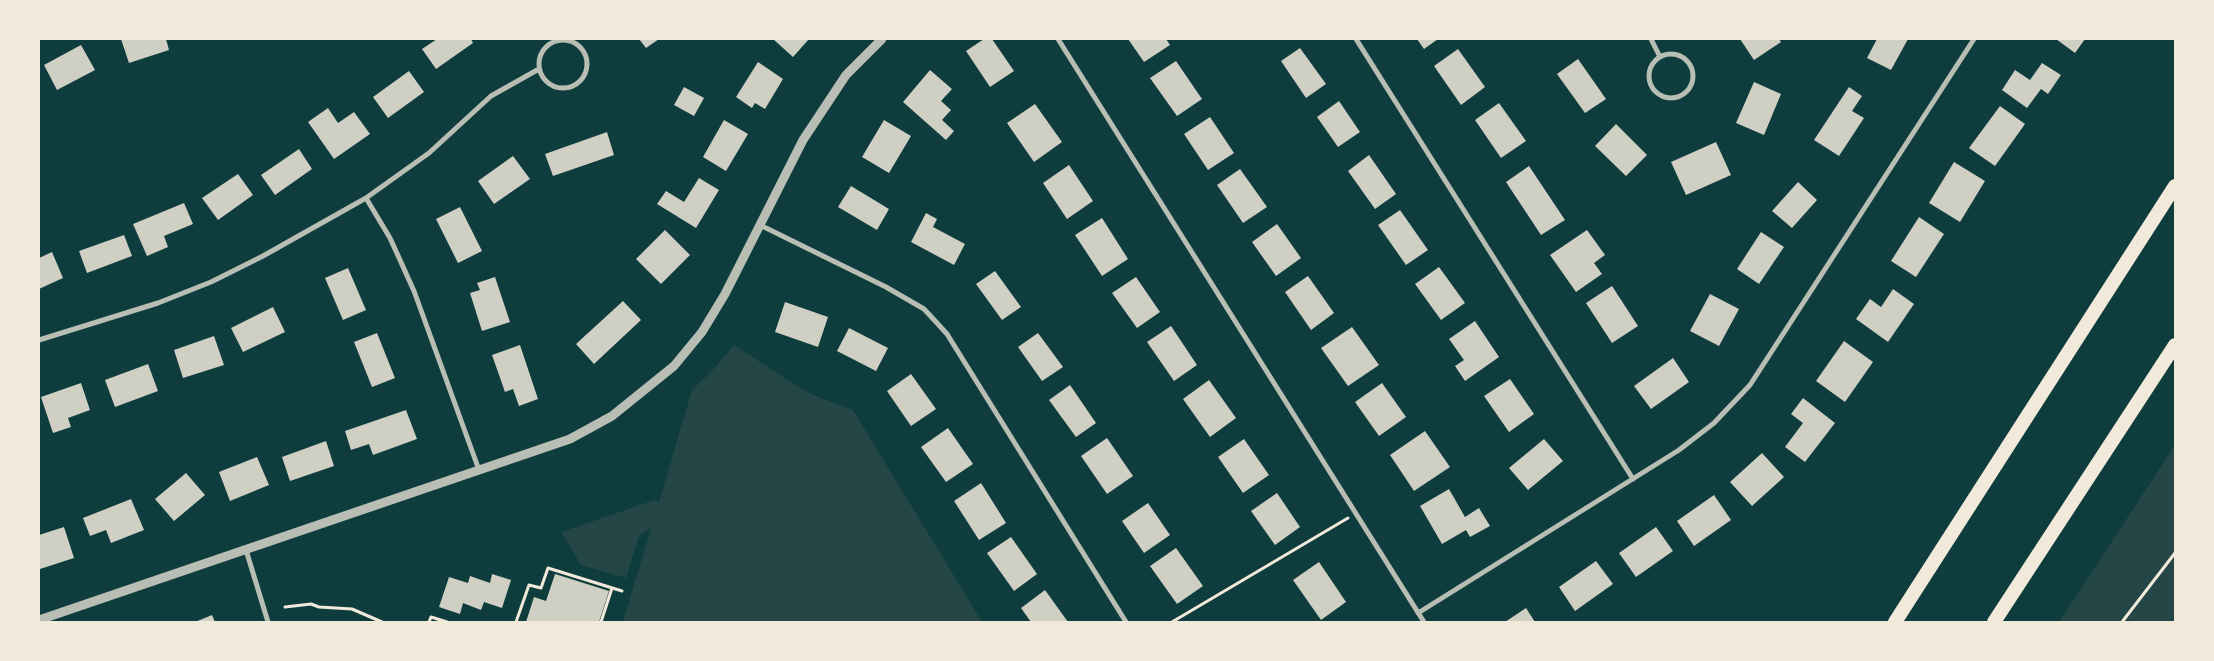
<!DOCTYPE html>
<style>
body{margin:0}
#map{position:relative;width:2214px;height:661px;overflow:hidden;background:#0f3d3e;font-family:Quicksand,sans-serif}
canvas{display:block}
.frame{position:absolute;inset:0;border:40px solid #f1e9da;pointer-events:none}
</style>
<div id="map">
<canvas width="2214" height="661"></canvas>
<div class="frame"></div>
</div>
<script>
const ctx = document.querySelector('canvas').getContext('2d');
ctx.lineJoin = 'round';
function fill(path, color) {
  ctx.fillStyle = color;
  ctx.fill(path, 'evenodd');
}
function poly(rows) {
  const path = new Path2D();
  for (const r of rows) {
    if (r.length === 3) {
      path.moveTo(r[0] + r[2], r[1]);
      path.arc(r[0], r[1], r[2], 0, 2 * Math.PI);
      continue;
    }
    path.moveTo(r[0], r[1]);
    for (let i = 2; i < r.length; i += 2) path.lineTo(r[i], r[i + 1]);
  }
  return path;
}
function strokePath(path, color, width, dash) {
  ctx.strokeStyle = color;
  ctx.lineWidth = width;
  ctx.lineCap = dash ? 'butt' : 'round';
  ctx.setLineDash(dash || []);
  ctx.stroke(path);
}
const green = poly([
 [734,345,808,393,853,410,982,622,623,622,651,528,639,536,626,578,581,565,561,532,655,500,659,502,692,390,711,372],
 [2175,445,2175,622,2059,622]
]);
const building = poly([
 [121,39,166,39,169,50,129,63],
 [437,39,471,39,473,43,436,69,422,49],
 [639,39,659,39,646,48],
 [773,39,809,39,793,57],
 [984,39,992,39,1014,71,990,87,966,51],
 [1128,39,1166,39,1170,45,1144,62],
 [1417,39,1438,39,1424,49],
 [1740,39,1779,39,1781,42,1754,60],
 [1877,39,1908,39,1891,70,1867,58],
 [2056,39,2085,39,2075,53],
 [81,45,95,70,57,90,44,65],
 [1300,48,1326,84,1306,98,1281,61],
 [1458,49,1485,87,1461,105,1434,66],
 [1578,59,1606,99,1585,113,1557,74],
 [1176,61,1202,99,1177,116,1150,78],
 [758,62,783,79,765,109,755,103,752,108,736,97],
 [2042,63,2061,75,2048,94,2041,89,2027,108,2002,90,2015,70,2030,80],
 [930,70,952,89,941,101,951,110,942,120,954,131,946,140,903,102],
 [409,71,424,92,388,118,373,97],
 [1754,82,1781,94,1764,135,1736,123],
 [684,87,704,98,694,116,674,105],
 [1849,87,1862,96,1852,111,1864,118,1839,156,1814,140],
 [1339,101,1360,132,1338,147,1317,117],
 [1499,103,1526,141,1501,158,1475,120],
 [1035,104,1062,142,1034,162,1007,123],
 [2000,106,2025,124,1995,166,1969,148],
 [328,108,338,123,354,112,370,134,334,159,308,122],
 [1210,117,1234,153,1208,170,1184,134],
 [724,120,748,134,726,171,703,157],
 [884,120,911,136,889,173,862,157],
 [1616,124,1647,155,1626,176,1595,146],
 [607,132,614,155,553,176,545,154],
 [1716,142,1731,175,1686,195,1671,162],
 [299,149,312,169,275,195,261,175],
 [1369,155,1396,194,1375,209,1348,171],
 [513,156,530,179,494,204,478,181],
 [1954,162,1985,181,1960,222,1929,203],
 [1069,165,1093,201,1067,219,1043,183],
 [1529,166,1565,220,1541,235,1506,182],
 [1240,169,1267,207,1243,223,1217,185],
 [238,174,253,195,218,220,202,198],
 [699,178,719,190,696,228,657,204,666,191,684,202],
 [1798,182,1817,200,1792,228,1772,211],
 [851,186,889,209,877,230,838,207],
 [184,203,193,224,164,236,168,247,147,256,133,224],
 [460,207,482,251,458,263,436,219],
 [1400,210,1428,250,1406,265,1378,225],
 [926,213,937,219,933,227,965,244,954,265,911,242],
 [1919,217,1944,234,1916,277,1891,261],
 [1102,218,1128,259,1102,276,1075,235],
 [1277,224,1301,258,1276,276,1252,242],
 [665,230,690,255,661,284,636,259],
 [1587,230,1605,255,1594,263,1602,274,1576,292,1550,255],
 [1761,232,1784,247,1759,284,1737,269],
 [124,235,132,256,87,273,79,251],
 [52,252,63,278,39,289,39,258],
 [1439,267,1465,303,1441,320,1415,284],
 [348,268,366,310,343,320,325,278],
 [995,271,1021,307,1002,320,976,284],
 [1308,276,1334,313,1311,330,1285,292],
 [495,277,510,322,482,331,470,293,480,290,477,283],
 [1136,277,1160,312,1137,328,1112,293],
 [1612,286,1638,326,1612,343,1586,303],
 [1893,289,1914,304,1888,342,1856,319,1870,299,1881,307],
 [1710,294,1739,309,1719,346,1690,331],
 [623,301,641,320,594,364,576,344],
 [785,302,828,317,818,347,775,332],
 [273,307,285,332,243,352,231,328],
 [1475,321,1499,357,1465,381,1455,366,1464,360,1449,339],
 [1171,326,1197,365,1174,381,1147,342],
 [1352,327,1379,365,1348,386,1321,348],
 [849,328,888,348,876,371,837,351],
 [377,333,395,378,372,387,354,342],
 [1038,333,1063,367,1042,381,1018,347],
 [214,336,224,365,183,378,174,350],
 [1844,341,1873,362,1845,402,1816,381],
 [520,345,538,399,519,406,513,389,505,392,492,355],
 [1673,358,1689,382,1651,409,1634,386],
 [148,364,158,391,115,407,105,380],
 [911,374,936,409,911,426,887,391],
 [1510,379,1534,414,1509,432,1484,396],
 [1209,380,1236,418,1210,437,1183,399],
 [81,383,90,410,68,418,71,427,53,433,41,397],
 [1382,383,1406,417,1379,436,1355,402],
 [1070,385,1096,423,1076,437,1049,400],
 [1803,398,1835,423,1805,462,1785,447,1803,423,1791,414],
 [406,410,417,439,373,455,369,444,351,450,345,431],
 [948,428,973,464,946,482,921,447],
 [1425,431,1450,467,1414,491,1390,455],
 [1107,438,1133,476,1107,494,1081,456],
 [1244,439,1269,475,1243,493,1218,457],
 [1544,439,1563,461,1528,490,1509,468],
 [326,441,334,466,290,481,282,457],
 [1762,453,1784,477,1752,506,1730,482],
 [257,457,269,485,230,501,219,472],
 [186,473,205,495,174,521,155,499],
 [981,483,1006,523,979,540,954,501],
 [1449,489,1465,517,1479,508,1490,526,1470,537,1466,530,1442,544,1420,506],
 [1277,493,1300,527,1275,545,1251,511],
 [1714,495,1731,520,1694,546,1677,521],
 [131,499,144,530,111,543,106,530,90,536,83,518],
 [1148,503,1170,535,1144,553,1122,521],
 [64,527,74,558,40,569,39,535],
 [1656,527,1673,551,1636,577,1619,553],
 [1011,537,1037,574,1014,591,987,553],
 [1176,548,1203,586,1177,604,1150,566],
 [1596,561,1613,584,1575,611,1559,587],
 [1319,562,1346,602,1321,620,1293,580],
 [492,574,511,580,502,608,484,602,481,610,463,603,460,614,439,607,449,577,468,583,470,576,490,583],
 [555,574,609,591,599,622,526,622,534,597,546,601],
 [1045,590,1068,622,1031,622,1021,608],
 [1526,608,1535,622,1505,622],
 [212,615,215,622,195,622]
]);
const path = poly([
 [285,607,311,604,319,607,352,609,382,622],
 [429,622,431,617,447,622],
 [516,622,529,585,541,588,548,568,622,591],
 [601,622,612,588],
 [1172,622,1348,518],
 [2122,622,2175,553]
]);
const minor = poly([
 [1058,39,1424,622],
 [1356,39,1633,479],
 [1651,39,1660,57],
 [563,64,24],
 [1671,76,22],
 [366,198,390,238,414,291,479,470],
 [760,225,886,287,924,309,937,323,947,334,1126,622],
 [39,340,158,303,211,282,263,256,366,198,429,153,491,96,539,69],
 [246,550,268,622],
 [1418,613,1679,450,1714,423,1750,385,1974,39]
]);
const tertiary = poly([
 [39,620,570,439,612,416,674,366,702,332,725,294,803,140,846,75,882,39]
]);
const motorway = poly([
 [1895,622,2175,186],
 [1994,622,2175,345]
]);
fill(green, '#244646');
fill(building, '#cfcfc3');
strokePath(path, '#f1e9da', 3);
strokePath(minor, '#b8beb3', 5);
strokePath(tertiary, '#b8beb3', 9);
strokePath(motorway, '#f1e9da', 14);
</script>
